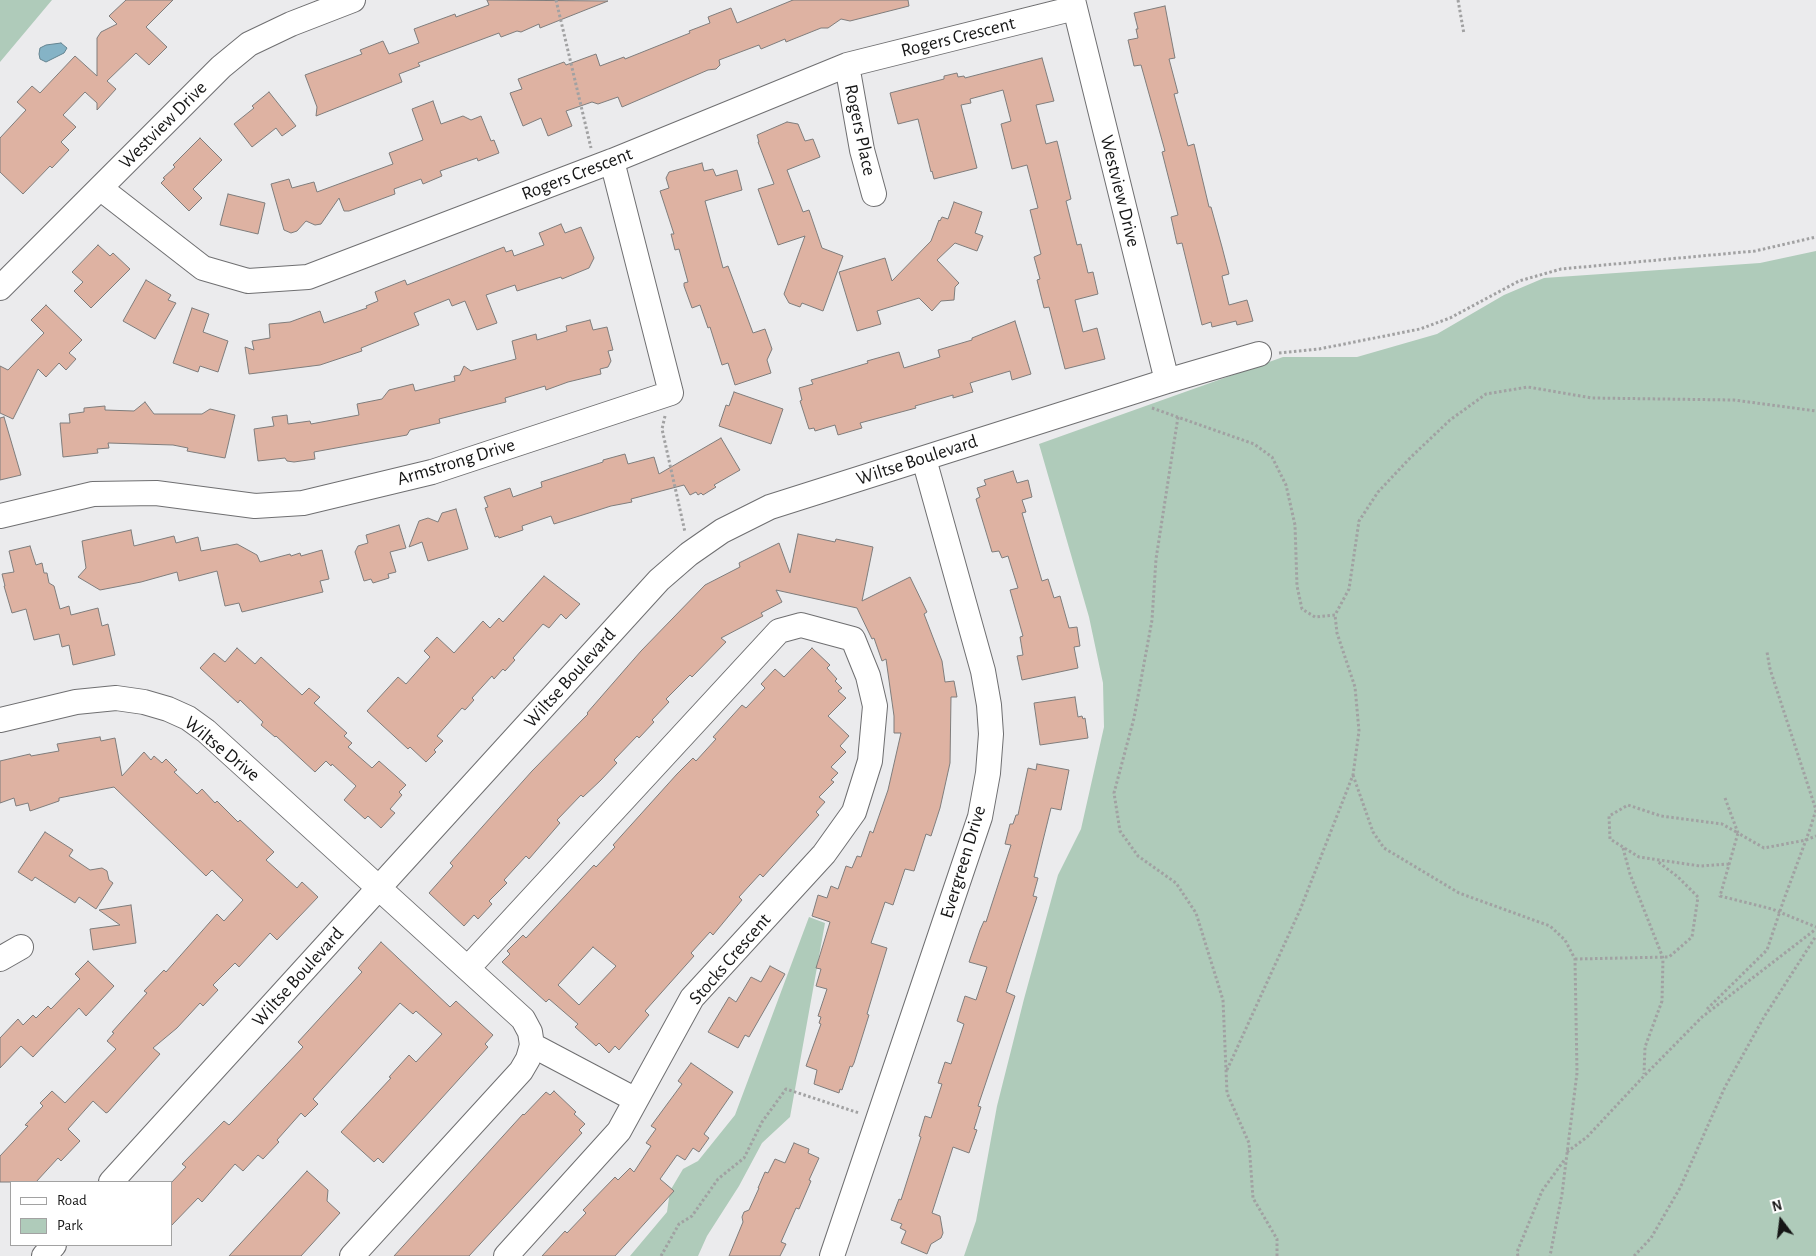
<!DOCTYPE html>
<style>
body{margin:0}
#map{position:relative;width:1816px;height:1256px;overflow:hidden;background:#ebebed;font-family:"Alegreya Sans",sans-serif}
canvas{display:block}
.legend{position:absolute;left:10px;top:1181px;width:162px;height:65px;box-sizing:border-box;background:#fff;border:1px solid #a2a2a2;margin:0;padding:6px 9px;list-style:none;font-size:15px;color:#161616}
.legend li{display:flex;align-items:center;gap:10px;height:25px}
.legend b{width:25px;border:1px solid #a2a2a2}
.north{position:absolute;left:1756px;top:1196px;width:50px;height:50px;-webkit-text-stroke:4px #fff;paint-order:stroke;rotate:345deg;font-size:14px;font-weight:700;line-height:20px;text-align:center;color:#161616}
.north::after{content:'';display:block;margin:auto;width:18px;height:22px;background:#161616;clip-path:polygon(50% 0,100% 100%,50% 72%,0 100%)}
</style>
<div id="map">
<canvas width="1816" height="1256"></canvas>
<ul class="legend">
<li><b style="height:6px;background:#fff"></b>Road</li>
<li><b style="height:14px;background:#afcbba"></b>Park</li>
</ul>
<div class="north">N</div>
</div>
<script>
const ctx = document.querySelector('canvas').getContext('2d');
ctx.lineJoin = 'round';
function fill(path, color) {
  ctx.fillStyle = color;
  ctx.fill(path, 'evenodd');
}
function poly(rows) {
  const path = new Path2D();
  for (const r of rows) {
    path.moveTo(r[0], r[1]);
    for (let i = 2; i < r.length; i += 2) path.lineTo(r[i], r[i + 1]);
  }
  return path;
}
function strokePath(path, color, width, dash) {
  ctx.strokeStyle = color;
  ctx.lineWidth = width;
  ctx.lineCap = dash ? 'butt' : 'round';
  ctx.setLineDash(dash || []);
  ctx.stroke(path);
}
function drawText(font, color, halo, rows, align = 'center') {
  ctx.font = font + ' "Alegreya Sans",sans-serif';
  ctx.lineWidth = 4;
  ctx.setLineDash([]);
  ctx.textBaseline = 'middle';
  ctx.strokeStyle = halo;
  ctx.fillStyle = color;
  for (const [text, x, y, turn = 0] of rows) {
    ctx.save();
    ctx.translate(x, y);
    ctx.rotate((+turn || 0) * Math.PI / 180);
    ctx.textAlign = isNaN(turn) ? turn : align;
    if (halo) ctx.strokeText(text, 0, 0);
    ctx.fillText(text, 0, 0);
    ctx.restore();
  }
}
const green = poly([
 [0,0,52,0,0,62],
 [1816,251,1816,1256,964,1256,976,1221,997,1106,1024,999,1058,875,1081,829,1104,727,1103,683,1089,617,1039,444,1283,357,1357,357,1437,334,1504,295,1544,278,1760,263],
 [809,917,825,923,790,1117,762,1143,739,1186,707,1236,698,1256,630,1256,667,1212,670,1191,683,1169,698,1161,735,1115]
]);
const water = poly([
 [61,43,67,48,64,53,46,62,40,59,39,54,40,48,46,45,61,43]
]);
const building = poly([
 [126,0,173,0,146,27,167,47,149,65,136,53,107,81,116,89,97,110,97,103,85,92,63,115,76,127,61,142,69,150,52,168,50,166,23,194,0,172,0,138,26,110,17,102,32,86,40,93,75,56,97,76,97,38,101,32,117,24,109,16,126,0],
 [487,0,608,1,540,28,539,24,521,32,517,31,501,37,499,33,418,63,420,66,399,74,402,82,316,116,317,107,305,75,362,54,360,50,383,41,389,54,419,43,414,29,455,14,456,17,489,5,487,0],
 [793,0,908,0,909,6,850,21,841,19,828,28,821,28,786,42,785,39,761,49,759,45,719,60,720,65,716,69,708,70,622,107,618,97,598,104,592,102,566,111,572,126,548,136,541,118,523,126,510,93,522,89,518,79,564,62,566,65,596,54,600,66,624,57,625,59,690,33,689,31,710,23,708,17,731,8,737,23,793,0],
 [1165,6,1175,58,1169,59,1178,93,1174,94,1188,146,1194,144,1209,207,1211,207,1222,247,1229,274,1222,276,1229,305,1247,300,1253,321,1237,325,1236,321,1212,327,1211,322,1202,325,1182,243,1177,244,1171,217,1178,215,1162,152,1165,151,1141,65,1134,66,1128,40,1138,38,1136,29,1138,29,1134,13,1165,6],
 [1042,58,1054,101,1036,105,1046,144,1057,141,1071,199,1066,201,1077,245,1081,244,1088,273,1093,272,1098,294,1075,300,1083,332,1097,328,1105,359,1065,369,1049,307,1044,308,1037,280,1040,279,1034,257,1041,254,1030,210,1038,208,1027,165,1012,169,1001,124,1011,121,1003,90,970,99,971,103,961,105,977,168,934,179,932,171,931,172,918,119,898,124,890,93,944,79,944,76,957,73,958,77,964,76,965,78,1042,58],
 [269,92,296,126,282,136,276,128,252,147,234,124,254,108,252,106,269,92],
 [433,101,441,124,463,116,471,120,481,116,491,141,494,140,499,153,478,161,477,158,440,171,442,176,423,184,421,179,394,189,395,194,349,211,344,211,339,198,321,224,315,225,306,221,297,231,291,233,284,230,271,184,289,179,292,188,314,182,317,192,393,164,389,153,423,140,412,109,433,101],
 [787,122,798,124,805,141,813,139,820,157,787,170,803,212,809,210,822,248,843,256,823,311,802,303,800,307,789,303,784,294,805,236,778,245,758,189,774,184,758,142,759,142,757,135,787,122],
 [200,138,222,160,193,189,202,198,189,211,161,183,165,179,163,178,175,167,173,165,200,138],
 [702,163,704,171,713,169,716,176,737,170,742,190,705,201,723,268,728,266,753,333,765,329,772,349,767,360,771,373,735,385,728,363,722,365,710,327,708,328,700,305,692,308,684,286,684,283,688,282,679,249,675,250,671,234,674,234,660,191,669,188,666,178,669,172,702,163],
 [228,194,265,203,258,234,220,225,228,194],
 [954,202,982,212,975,233,983,236,977,251,955,243,937,260,959,283,955,287,954,300,941,301,932,311,919,298,877,311,881,324,857,331,839,272,885,258,892,281,931,241,939,220,940,221,942,217,948,219,954,202],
 [561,224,565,233,581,227,594,258,589,268,562,279,561,277,517,291,515,285,486,295,497,323,477,330,465,301,452,306,449,299,414,313,419,325,361,348,362,351,320,365,249,374,245,347,254,350,252,341,270,338,269,324,290,322,320,311,324,323,367,308,366,306,378,301,375,292,405,280,407,285,504,247,506,252,512,250,514,256,544,245,539,233,561,224],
 [98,245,110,256,113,253,130,269,91,308,74,291,83,282,72,272,98,245],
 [146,280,171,295,168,300,176,303,155,339,123,321,146,280],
 [46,305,82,340,69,353,76,359,66,370,59,363,46,377,38,369,13,419,0,413,0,366,8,370,44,333,31,320,46,305],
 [192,308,209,314,203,332,228,341,218,372,200,366,198,372,173,363,192,308],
 [590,320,593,330,607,327,613,350,608,351,611,361,608,367,600,369,601,374,568,382,546,390,545,386,505,398,506,402,439,419,440,423,410,430,407,435,314,452,315,459,294,462,287,461,285,458,258,461,254,429,274,426,272,417,287,415,288,424,310,421,311,424,359,415,357,404,382,399,389,390,413,384,415,391,455,381,454,376,460,375,464,366,471,371,516,359,512,341,536,334,537,340,567,331,566,326,590,320],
 [1015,321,1031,374,1012,380,1010,371,970,383,973,392,953,398,953,395,915,406,916,408,860,423,862,428,838,435,835,425,815,431,814,428,809,429,800,401,802,400,799,388,813,384,811,380,868,363,867,361,899,352,904,368,940,357,938,350,972,340,972,338,1015,321],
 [734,392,783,409,771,444,719,426,726,405,729,406,734,392],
 [145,402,154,414,202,414,210,409,235,415,225,458,187,451,188,448,173,445,108,443,109,448,97,449,98,453,63,457,60,423,70,423,69,414,84,412,84,408,105,406,105,410,134,411,145,402],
 [4,417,21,475,0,480,0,418,4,417],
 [721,438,740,470,714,485,716,487,703,495,701,493,698,495,696,492,690,495,684,485,631,499,632,502,611,506,554,524,551,516,522,526,523,530,499,538,498,536,495,537,485,508,488,507,484,497,510,488,513,497,542,487,541,482,603,462,603,460,625,454,628,464,654,457,659,474,721,438],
 [1013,471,1017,483,1028,480,1032,497,1022,500,1026,512,1022,513,1042,581,1048,579,1054,598,1060,596,1069,628,1077,627,1080,646,1074,647,1078,668,1022,680,1017,656,1023,655,1020,637,1023,636,1010,590,1018,588,1008,556,1002,558,999,551,992,552,976,499,980,497,977,488,986,485,984,480,1013,471],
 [456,509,468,549,428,561,422,542,409,547,419,521,428,518,438,522,442,513,456,509],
 [399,525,406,548,390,552,396,572,388,574,389,578,373,583,371,579,364,581,355,552,358,546,368,543,366,535,399,525],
 [131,530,134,546,174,536,176,543,198,537,201,551,237,544,257,555,260,562,290,554,291,556,300,553,301,556,322,550,329,579,320,581,323,592,242,612,239,603,225,606,217,571,179,581,177,572,141,582,100,590,78,577,86,568,82,541,131,530],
 [798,534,835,542,836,539,873,547,862,601,910,577,927,612,924,614,942,661,945,682,954,681,957,697,951,697,950,763,940,808,931,836,926,834,914,871,905,869,893,905,885,902,871,943,887,948,867,1014,869,1015,854,1063,852,1067,850,1066,842,1090,840,1089,839,1093,814,1084,817,1070,806,1066,821,1024,819,1023,821,1017,818,1016,827,989,816,986,821,969,816,968,830,922,812,916,818,895,827,898,831,886,838,889,846,866,852,868,857,856,861,857,870,831,873,833,888,790,901,733,894,733,894,716,886,659,882,661,874,638,872,639,857,608,776,590,782,602,761,613,763,616,721,638,726,642,692,677,690,675,666,699,669,702,652,720,654,722,639,738,637,736,614,760,617,763,601,780,583,797,581,795,557,820,560,823,529,859,526,856,504,880,507,883,489,901,492,904,478,919,474,915,464,926,429,893,453,866,450,863,532,771,588,714,587,713,641,651,705,585,740,567,739,563,779,543,790,573,798,534],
 [30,546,36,565,42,563,44,573,47,573,49,583,54,586,60,609,69,606,71,615,98,608,102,626,108,624,115,655,73,665,69,645,62,647,59,634,34,640,26,609,12,613,4,586,5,586,2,574,14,572,9,551,30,546],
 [544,576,580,604,566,619,561,614,549,628,543,624,513,658,515,660,505,671,503,669,494,679,492,676,472,698,474,700,465,710,462,708,437,736,443,741,434,750,436,752,426,762,410,747,408,749,367,711,398,677,406,684,430,657,424,651,437,637,454,653,483,621,490,628,499,618,503,622,544,576],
 [237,648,255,664,261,657,302,695,309,688,320,697,314,703,347,733,344,736,352,743,348,747,372,768,379,761,406,785,399,792,402,795,390,809,395,813,381,828,368,816,365,819,344,800,356,786,332,764,331,766,326,761,315,772,276,736,275,737,261,725,263,722,240,700,238,703,200,668,214,653,225,662,237,648],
 [812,648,830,665,827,668,837,679,835,681,842,688,838,691,846,698,828,716,849,736,840,746,846,752,831,767,838,773,831,780,834,782,819,797,825,802,816,812,819,815,763,877,760,874,739,897,742,900,713,935,710,932,691,953,694,956,645,1011,649,1015,619,1050,615,1046,609,1053,599,1043,596,1046,575,1027,578,1024,549,999,546,1002,502,962,510,954,507,951,523,935,526,938,594,865,596,867,615,847,613,845,677,774,693,758,696,761,716,739,713,737,742,705,746,708,765,688,761,684,775,669,784,677,812,648],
 [593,947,616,966,579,1005,558,985,593,947],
 [1075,697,1078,717,1082,716,1083,719,1085,718,1088,738,1040,745,1034,703,1075,697],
 [100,737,101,741,115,738,122,776,144,752,151,760,154,756,162,763,166,759,177,770,174,772,197,794,202,789,215,803,217,801,238,822,240,820,274,852,266,860,297,888,302,882,318,897,277,940,270,933,239,967,235,963,213,985,218,990,203,1006,200,1003,177,1028,153,1048,160,1054,108,1112,106,1113,93,1101,68,1129,80,1141,61,1161,58,1158,36,1182,0,1182,0,1156,28,1126,25,1125,43,1106,40,1103,52,1091,65,1103,116,1049,107,1041,114,1033,112,1032,147,993,144,991,164,970,166,972,217,914,224,921,243,900,212,870,206,876,114,787,59,798,59,801,30,811,28,803,16,806,14,798,0,803,0,761,30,754,31,756,59,751,57,744,100,737],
 [1037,764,1069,770,1061,810,1051,808,1034,877,1038,878,1033,896,1037,897,1006,992,1015,996,978,1106,981,1107,974,1129,977,1130,969,1153,953,1147,932,1213,940,1216,943,1233,941,1238,931,1244,927,1254,901,1243,906,1231,900,1228,902,1224,891,1220,899,1199,901,1200,921,1137,919,1136,925,1116,931,1118,942,1084,938,1083,945,1062,951,1064,964,1024,957,1021,965,996,976,1000,987,967,969,962,980,930,984,921,986,922,1011,845,1005,844,1010,824,1013,824,1016,815,1018,815,1028,768,1036,770,1037,764],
 [45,832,73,850,69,856,90,870,102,868,107,871,109,880,113,883,96,909,79,897,75,903,35,877,32,881,18,872,45,832],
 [131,905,136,943,93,950,90,929,120,925,99,910,131,905],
 [381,942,450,1007,456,1001,493,1035,485,1044,488,1047,383,1163,378,1158,374,1162,341,1132,391,1078,389,1077,409,1055,416,1062,442,1034,416,1011,413,1014,400,1003,313,1099,318,1104,305,1117,301,1113,277,1140,279,1142,263,1159,258,1155,243,1171,235,1164,202,1202,198,1198,171,1226,171,1183,186,1167,182,1164,224,1121,229,1125,233,1121,303,1047,298,1042,362,972,358,968,381,942],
 [88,961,114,986,86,1016,79,1008,33,1057,21,1046,0,1068,0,1038,18,1019,23,1025,33,1015,36,1018,48,1006,51,1009,80,979,75,974,88,961],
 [770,966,785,974,749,1037,745,1035,738,1048,708,1032,729,997,736,1002,751,977,761,982,770,966],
 [691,1063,733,1092,704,1134,709,1138,699,1152,693,1148,685,1160,677,1155,660,1179,674,1191,615,1256,542,1256,565,1231,567,1233,586,1213,583,1210,615,1177,618,1180,630,1168,634,1172,651,1146,646,1143,656,1129,651,1126,682,1084,678,1081,691,1063],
 [554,1091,576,1112,574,1114,585,1124,579,1130,582,1133,469,1256,394,1256,523,1114,524,1115,546,1092,550,1095,554,1091],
 [794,1143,809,1149,808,1153,819,1158,809,1180,811,1181,799,1209,796,1208,781,1242,786,1244,780,1256,729,1256,743,1222,742,1217,744,1212,749,1210,759,1188,758,1188,765,1172,768,1173,775,1159,785,1163,794,1143],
 [307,1171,328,1190,327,1201,340,1213,301,1256,229,1256,307,1171]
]);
const path = poly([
 [556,0,591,148],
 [1458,0,1464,34],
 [1279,353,1319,349,1420,329,1450,318,1519,281,1561,269,1755,251,1816,237],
 [1152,408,1254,444,1272,457,1286,485,1295,525,1297,586,1302,609,1315,617,1335,615,1349,589,1359,521,1378,492,1411,457,1450,420,1486,394,1528,387,1592,398,1734,400,1816,411],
 [665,416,662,429,685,532],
 [1178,417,1156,559,1152,620,1134,718,1114,793,1120,831,1138,856,1176,883,1196,913,1223,1000,1227,1093,1249,1143,1253,1198,1277,1239,1277,1256],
 [1353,775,1373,832,1384,848,1459,893,1550,926,1565,940,1575,959,1577,1073,1562,1194,1550,1256],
 [1725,798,1738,833,1764,848,1806,840,1816,836],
 [1623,848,1630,874,1663,958,1662,1001,1645,1047,1644,1074],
 [1729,864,1700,866,1639,857,1610,839,1609,816,1628,805,1661,816,1722,824,1738,833,1720,896,1772,909,1816,927],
 [1575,959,1669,957,1692,937,1698,897,1678,877,1657,861],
 [1707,1009,1767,950,1783,902,1810,829,1816,810,1770,669,1767,652],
 [1227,1070,1300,910,1353,775,1359,731,1355,687,1337,633,1335,615],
 [1567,1152,1587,1137,1644,1076,1702,1017,1816,929],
 [661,1256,679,1224,692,1216,718,1179,744,1158,762,1122,786,1089,859,1113],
 [1518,1256,1517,1252,1542,1191,1565,1159],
 [1634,1256,1651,1238,1680,1188,1725,1087,1764,1017,1816,936]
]);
const minor = poly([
 [1073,0,1167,381],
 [847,65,862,150,874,194],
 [100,188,203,268,248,281,308,277,612,161,847,65,1075,8],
 [0,288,221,67,249,44,291,24,353,0],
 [0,516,93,494,156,493,255,506,303,503,432,472,671,393,612,161],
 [0,720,76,702,116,698,144,702,168,709,188,718,206,731,523,1019,530,1032,532,1045,528,1059,521,1071,352,1256],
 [0,959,21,947],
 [468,968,779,631,801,625,853,639,868,676,875,706,870,761,854,812,824,854,692,998,619,1131,506,1256],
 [532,1045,636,1100],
 [111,1182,659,580,689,554,722,531,770,507,1167,381,1259,354],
 [44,1256,54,1245],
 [832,1256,980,817,988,773,991,734,989,705,983,671,924,459]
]);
const streetNames = [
 ["Rogers Crescent",958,37,-14],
 ["Westview Drive",163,125,-45],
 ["Rogers Place",860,130,78],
 ["Rogers Crescent",577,174,-21],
 ["Westview Drive",1120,191,76],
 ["Wiltse Boulevard",917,460,-18],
 ["Armstrong Drive",456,462,-17],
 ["Wiltse Boulevard",570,678,-48],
 ["Wiltse Drive",222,749,39],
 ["Evergreen Drive",963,862,-73],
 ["Stocks Crescent",730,959,-49],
 ["Wiltse Boulevard",298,977,-48]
];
fill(green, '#afcbba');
fill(water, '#85b3c6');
strokePath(water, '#648491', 1);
fill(building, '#deb2a2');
strokePath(building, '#7f7d7c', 1);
strokePath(minor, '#6f6f71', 26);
strokePath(path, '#a1a1a2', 3, [2.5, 2.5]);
strokePath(minor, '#fff', 24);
drawText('19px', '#161616', '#fff', streetNames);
</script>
